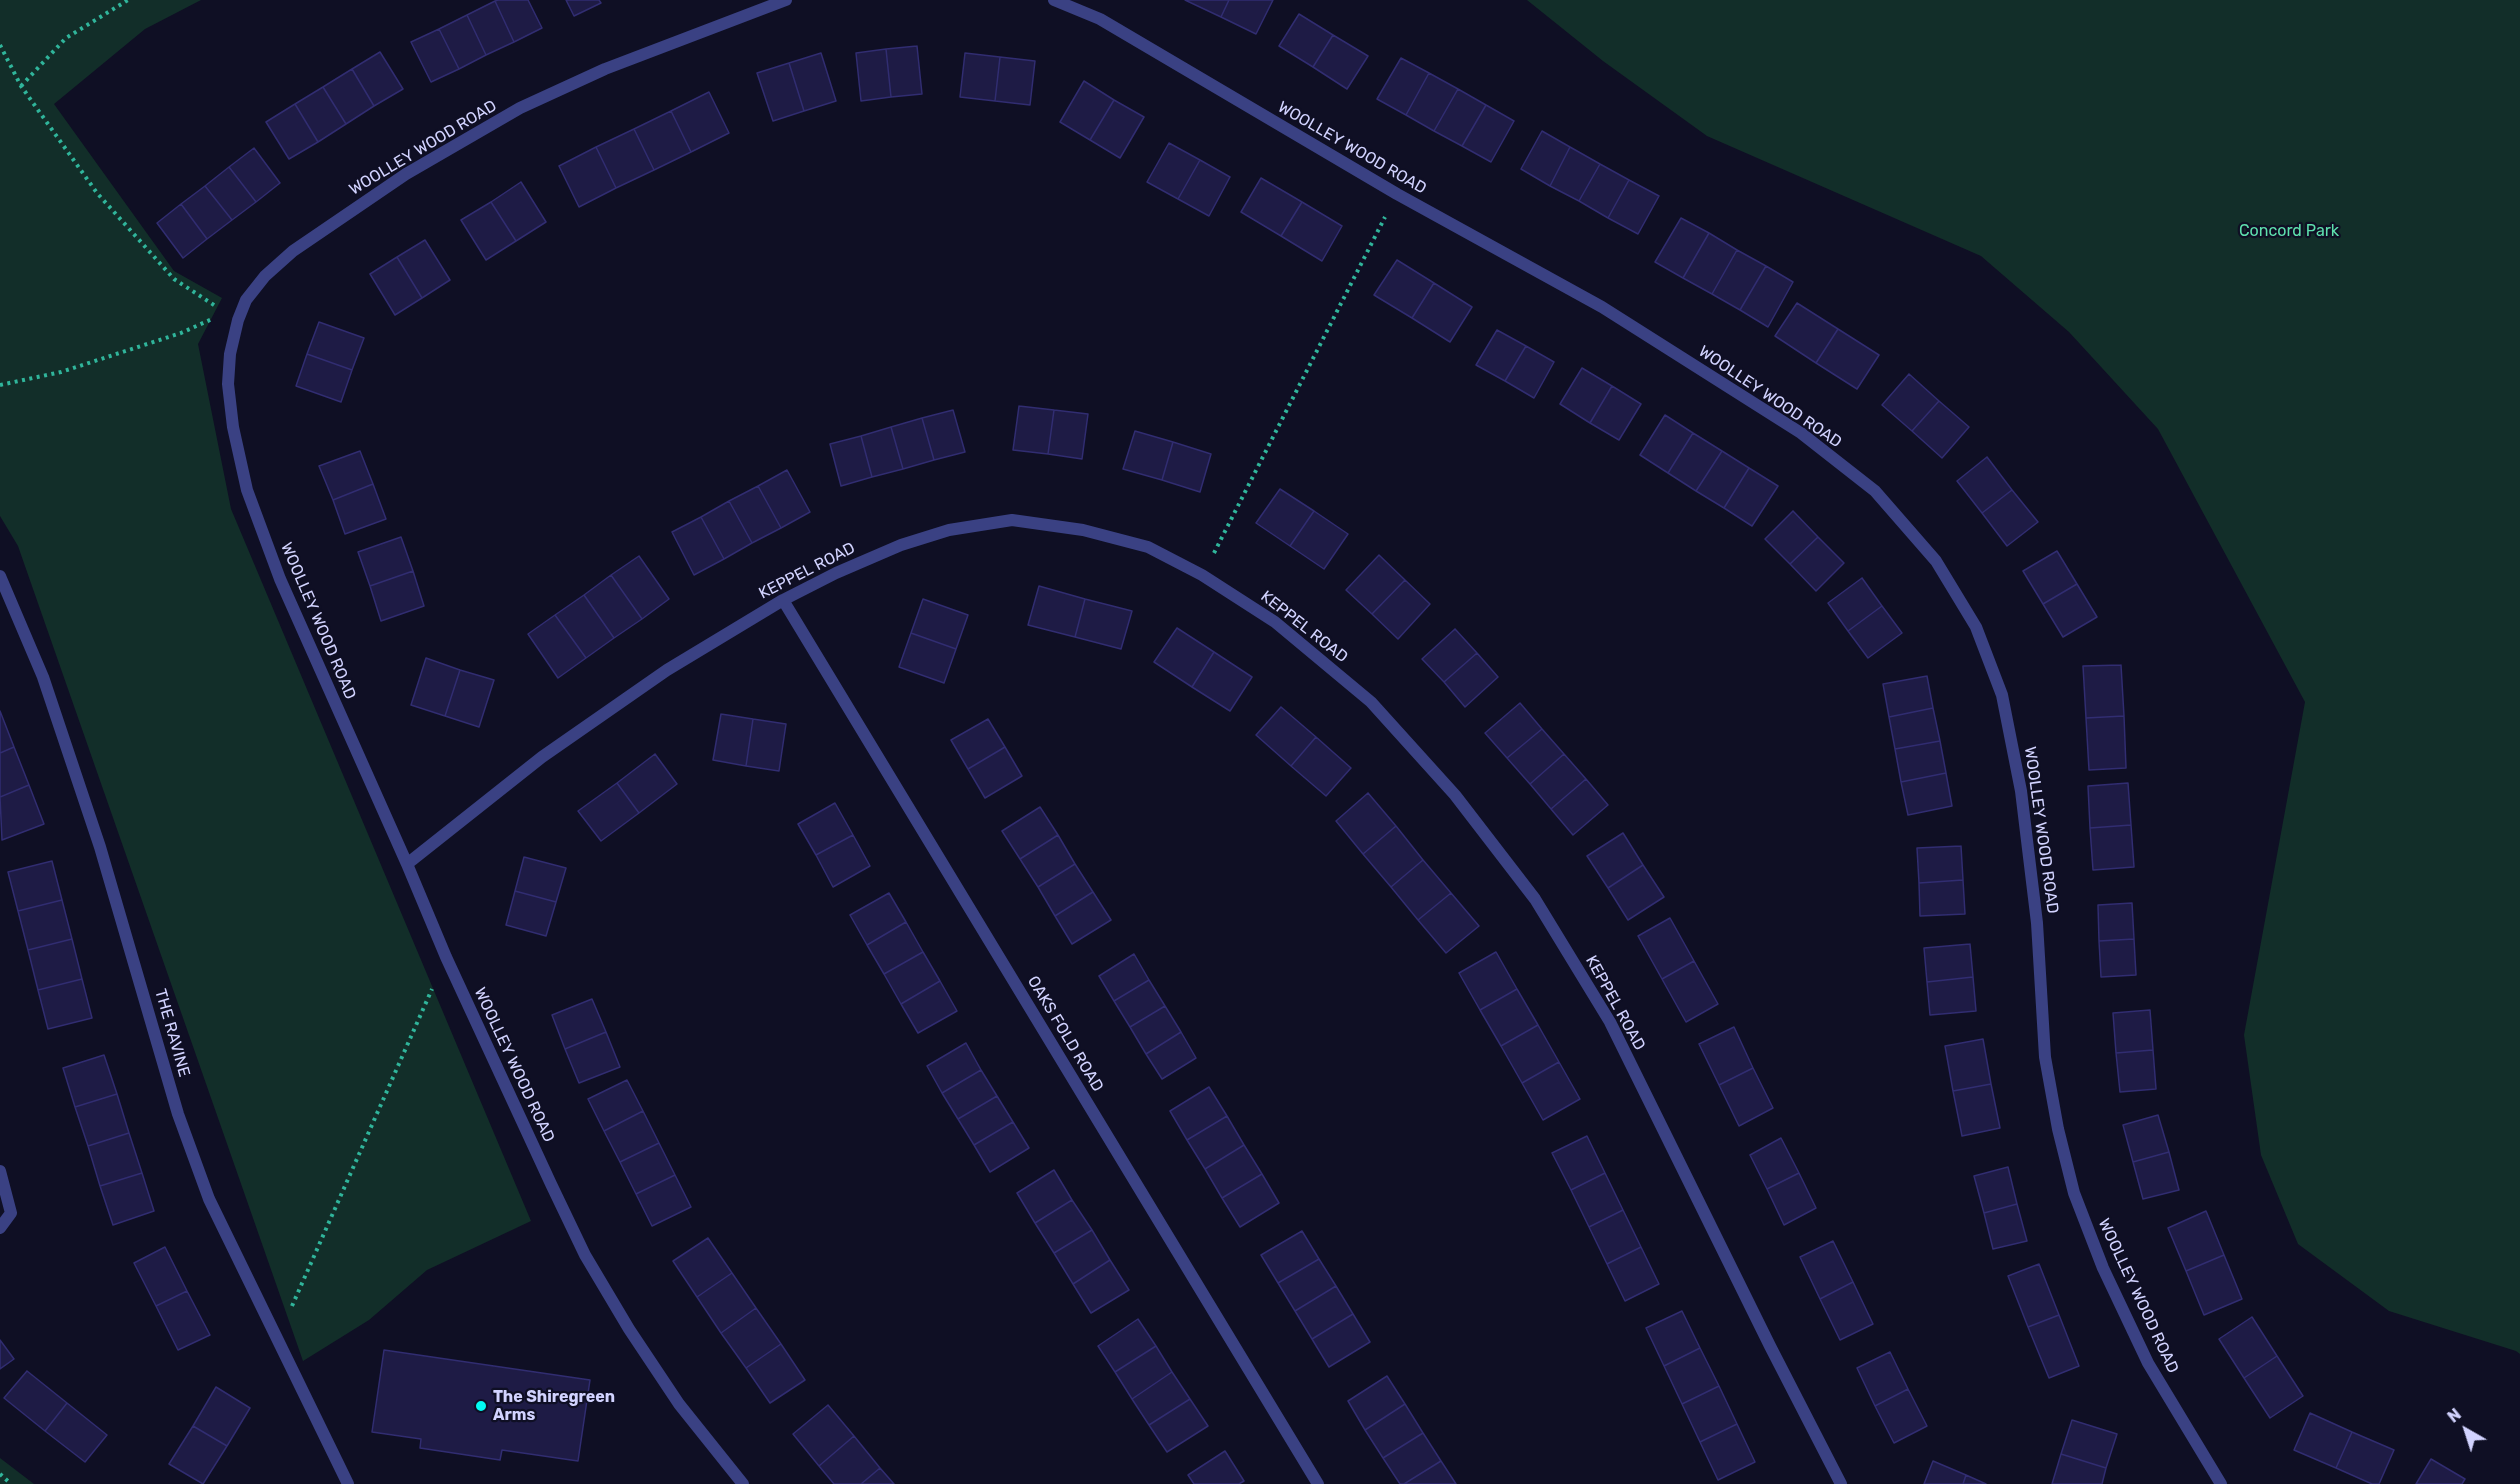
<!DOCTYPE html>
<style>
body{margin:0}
#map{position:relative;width:2520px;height:1484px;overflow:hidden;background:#0f0f24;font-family:Rubik,sans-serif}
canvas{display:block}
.north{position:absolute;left:2436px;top:1400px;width:60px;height:60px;-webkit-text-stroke:4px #0f0f24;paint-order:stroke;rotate:321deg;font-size:16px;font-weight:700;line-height:24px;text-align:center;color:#d2d3ff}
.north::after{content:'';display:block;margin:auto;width:21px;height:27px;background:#d2d3ff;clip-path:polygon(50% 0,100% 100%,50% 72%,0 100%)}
</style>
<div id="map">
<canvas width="2520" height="1484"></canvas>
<div class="north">N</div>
</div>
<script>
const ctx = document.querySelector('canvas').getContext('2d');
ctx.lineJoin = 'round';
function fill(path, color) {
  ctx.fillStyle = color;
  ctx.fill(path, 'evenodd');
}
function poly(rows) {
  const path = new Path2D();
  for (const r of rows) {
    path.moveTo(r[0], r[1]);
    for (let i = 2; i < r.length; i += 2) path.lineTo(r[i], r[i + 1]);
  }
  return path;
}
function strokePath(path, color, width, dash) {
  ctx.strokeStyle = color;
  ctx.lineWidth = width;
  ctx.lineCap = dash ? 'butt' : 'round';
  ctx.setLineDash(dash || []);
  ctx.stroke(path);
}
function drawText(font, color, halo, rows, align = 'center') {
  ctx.font = font + ' Rubik,sans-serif';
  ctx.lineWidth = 4.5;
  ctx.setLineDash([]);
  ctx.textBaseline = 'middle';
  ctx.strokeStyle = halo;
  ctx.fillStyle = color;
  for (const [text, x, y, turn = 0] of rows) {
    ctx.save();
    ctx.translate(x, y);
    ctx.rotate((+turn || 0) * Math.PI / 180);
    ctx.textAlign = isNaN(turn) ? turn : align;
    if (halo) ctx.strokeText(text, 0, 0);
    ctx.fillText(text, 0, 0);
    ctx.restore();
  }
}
const green = poly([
 [0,0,201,0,145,29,54,104,174,271,222,298,198,344,231,509,531,1221,427,1270,369,1320,303,1361,18,546,0,516],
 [1527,0,2520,0,2520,1354,2516,1351,2389,1311,2298,1244,2261,1155,2244,1035,2305,702,2158,429,2069,332,1981,256,1707,136,1603,61],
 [0,1458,34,1484,0,1484]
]);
const building = poly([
 [498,0,528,0,542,28,514,42,495,1,498,0],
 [566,0,599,0,601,3,574,16,566,0],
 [1185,0,1229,0,1221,17,1185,0],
 [1229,0,1273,0,1256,34,1221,17,1229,0],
 [495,1,514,42,486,55,467,15,495,1],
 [1299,14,1333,35,1313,67,1279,46,1299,14],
 [467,15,486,55,459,69,439,29,467,15],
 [439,29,459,69,431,82,411,42,439,29],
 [1333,35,1368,56,1347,89,1313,67,1333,35],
 [917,46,922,94,891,97,886,49,917,46],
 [886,49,891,97,861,101,856,53,886,49],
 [380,52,403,89,374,106,352,69,380,52],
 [821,53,836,101,804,111,789,63,821,53],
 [965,53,1000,57,995,101,960,97,965,53],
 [1000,57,1035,61,1030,105,995,101,1000,57],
 [1401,58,1429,73,1406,115,1377,99,1401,58],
 [789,63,804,111,773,121,757,73,789,63],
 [352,69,374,106,346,124,323,87,352,69],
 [1429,73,1458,89,1434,131,1406,115,1429,73],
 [1084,81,1114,100,1090,140,1060,122,1084,81],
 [323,87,346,124,318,142,295,104,323,87],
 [1458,89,1486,105,1462,146,1434,131,1458,89],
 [709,92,729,133,691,152,671,111,709,92],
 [1114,100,1144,117,1120,158,1090,140,1114,100],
 [295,104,318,142,289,159,266,122,295,104],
 [1486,105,1514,121,1491,162,1462,146,1486,105],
 [671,111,691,152,654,170,634,129,671,111],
 [634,129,654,170,616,188,596,147,634,129],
 [1542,131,1570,147,1550,186,1521,169,1542,131],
 [1169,143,1200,160,1178,199,1147,182,1169,143],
 [596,147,616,188,579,207,559,166,596,147],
 [1570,147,1600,164,1579,201,1550,186,1570,147],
 [254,148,280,183,256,202,229,167,254,148],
 [1200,160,1230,177,1209,216,1178,199,1200,160],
 [1600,164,1629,180,1608,218,1579,201,1600,164],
 [229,167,256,202,232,220,205,186,229,167],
 [1261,178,1302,202,1281,236,1241,212,1261,178],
 [1629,180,1659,196,1638,234,1608,218,1629,180],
 [521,182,546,222,516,241,491,202,521,182],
 [205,186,232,220,207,239,181,204,205,186],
 [491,202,516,241,486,260,461,220,491,202],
 [1302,202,1342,226,1322,261,1281,236,1302,202],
 [181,204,207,239,183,258,157,223,181,204],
 [1681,218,1709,233,1683,278,1655,262,1681,218],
 [1709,233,1737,250,1712,294,1683,278,1709,233],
 [425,240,450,280,422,298,397,257,425,240],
 [1737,250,1766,266,1740,310,1712,294,1737,250],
 [397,257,422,298,395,315,370,274,397,257],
 [1397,260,1434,283,1412,318,1374,295,1397,260],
 [1766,266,1793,282,1768,327,1740,310,1766,266],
 [1434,283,1472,307,1450,342,1412,318,1434,283],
 [1797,303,1838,329,1816,363,1775,336,1797,303],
 [319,322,364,338,352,370,307,354,319,322],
 [1838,329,1879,355,1857,389,1816,363,1838,329],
 [1497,330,1526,346,1505,381,1476,365,1497,330],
 [1526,346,1554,362,1534,398,1505,381,1526,346],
 [307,354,352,370,341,402,296,386,307,354],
 [1582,368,1612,386,1590,423,1560,404,1582,368],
 [1909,374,1939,401,1912,431,1882,405,1909,374],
 [1612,386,1641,404,1619,440,1590,423,1612,386],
 [1939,401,1969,427,1942,458,1912,431,1939,401],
 [1019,406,1054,410,1048,454,1013,450,1019,406],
 [953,410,965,452,934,460,922,418,953,410],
 [1054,410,1088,414,1082,459,1048,454,1054,410],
 [1665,415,1693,433,1668,473,1640,455,1665,415],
 [922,418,934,460,903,469,891,427,922,418],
 [891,427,903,469,872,477,861,436,891,427],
 [1135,431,1173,442,1162,480,1123,469,1135,431],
 [1693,433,1722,451,1696,491,1668,473,1693,433],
 [861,436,872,477,841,486,830,444,861,436],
 [1173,442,1211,454,1200,492,1162,480,1173,442],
 [360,451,373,484,333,500,319,466,360,451],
 [1722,451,1749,468,1724,508,1696,491,1722,451],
 [1987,457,2012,490,1982,513,1957,481,1987,457],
 [1749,468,1778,486,1752,526,1724,508,1749,468],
 [787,470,810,512,781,528,758,486,787,470],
 [373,484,386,519,345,534,333,500,373,484],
 [758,486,781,528,752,543,729,501,758,486],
 [1280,489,1314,511,1290,546,1256,523,1280,489],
 [2012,490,2038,522,2007,546,1982,513,2012,490],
 [729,501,752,543,724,559,701,517,729,501],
 [1314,511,1348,534,1324,569,1290,546,1314,511],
 [1793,511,1818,537,1790,564,1765,539,1793,511],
 [701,517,724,559,694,575,672,532,701,517],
 [401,537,413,571,370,586,358,552,401,537],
 [1818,537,1844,563,1816,591,1790,564,1818,537],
 [2057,551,2077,584,2043,604,2023,571,2057,551],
 [1379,555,1405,580,1372,614,1346,590,1379,555],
 [639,556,669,599,642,619,611,575,639,556],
 [413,571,424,606,381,621,370,586,413,571],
 [611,575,642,619,614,638,584,595,611,575],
 [1862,578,1882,606,1848,631,1828,603,1862,578],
 [1405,580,1430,604,1398,639,1372,614,1405,580],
 [2077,584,2097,617,2063,637,2043,604,2077,584],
 [1039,586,1085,599,1075,637,1028,625,1039,586],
 [584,595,614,638,586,658,555,615,584,595],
 [923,599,968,615,956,649,911,633,923,599],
 [1085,599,1132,611,1121,649,1075,637,1085,599],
 [1882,606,1902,633,1868,658,1848,631,1882,606],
 [555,615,586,658,558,678,528,634,555,615],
 [1177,628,1214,652,1192,687,1154,662,1177,628],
 [1455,629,1477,653,1444,682,1422,659,1455,629],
 [911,633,956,649,944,683,899,667,911,633],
 [1214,652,1252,677,1230,711,1192,687,1214,652],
 [1477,653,1498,677,1465,707,1444,682,1477,653],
 [426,658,460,670,445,716,411,705,426,658],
 [2121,665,2124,716,2086,718,2083,666,2121,665],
 [460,670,494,680,479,727,445,716,460,670],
 [1927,676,1933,708,1889,717,1883,684,1927,676],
 [1520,703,1542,729,1507,758,1485,733,1520,703],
 [1281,707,1316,737,1291,766,1256,735,1281,707],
 [1933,708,1940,741,1895,749,1889,717,1933,708],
 [0,711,14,747,0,753,0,711],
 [721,714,753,719,746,766,713,760,721,714],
 [2124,716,2126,768,2089,770,2086,718,2124,716],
 [753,719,786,724,779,771,746,766,753,719],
 [988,719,1005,747,968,769,951,740,988,719],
 [1542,729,1564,754,1530,784,1507,758,1542,729],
 [1316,737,1351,768,1326,796,1291,766,1316,737],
 [1940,741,1946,773,1901,782,1895,749,1940,741],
 [14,747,29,785,0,797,0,753,14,747],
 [1005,747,1022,776,985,798,968,769,1005,747],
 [655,754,677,784,639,813,617,783,655,754],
 [1564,754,1586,779,1551,809,1530,784,1564,754],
 [1946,773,1952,806,1908,815,1901,782,1946,773],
 [1586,779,1608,805,1573,835,1551,809,1586,779],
 [617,783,639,813,601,841,578,811,617,783],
 [2128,783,2131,825,2090,828,2088,786,2128,783],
 [29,785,44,824,2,840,0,797,29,785],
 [1368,793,1396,826,1363,854,1336,821,1368,793],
 [835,803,853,835,816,855,798,824,835,803],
 [1040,807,1058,835,1020,859,1002,831,1040,807],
 [2131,825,2134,867,2093,870,2090,828,2131,825],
 [1396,826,1423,860,1391,887,1363,854,1396,826],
 [1623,833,1643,865,1608,888,1587,856,1623,833],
 [853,835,870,866,833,887,816,855,853,835],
 [1058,835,1075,864,1038,887,1020,859,1058,835],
 [1961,846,1963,880,1919,883,1917,848,1961,846],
 [524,857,566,868,556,902,515,891,524,857],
 [1423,860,1451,893,1418,920,1391,887,1423,860],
 [52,861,62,900,18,911,8,872,52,861],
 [1075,864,1093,892,1055,916,1038,887,1075,864],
 [1643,865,1664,897,1628,920,1608,888,1643,865],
 [1963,880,1965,914,1920,916,1919,883,1963,880],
 [515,891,556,902,546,936,506,925,515,891],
 [1093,892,1111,920,1072,944,1055,916,1093,892],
 [889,893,906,922,867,945,850,915,889,893],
 [1451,893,1479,926,1446,953,1418,920,1451,893],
 [62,900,72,939,28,950,18,911,62,900],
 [2132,903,2134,939,2099,941,2098,905,2132,903],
 [1670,918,1694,961,1662,979,1638,936,1670,918],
 [906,922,923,952,884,974,867,945,906,922],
 [72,939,82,979,38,990,28,950,72,939],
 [2134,939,2136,975,2101,977,2099,941,2134,939],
 [1970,944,1973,977,1927,982,1924,948,1970,944],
 [923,952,940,981,901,1004,884,974,923,952],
 [1496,952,1517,989,1480,1010,1459,973,1496,952],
 [1134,954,1149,980,1114,1001,1099,976,1134,954],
 [1694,961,1718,1004,1686,1022,1662,979,1694,961],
 [1973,977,1976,1011,1930,1015,1927,982,1973,977],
 [82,979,92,1018,48,1029,38,990,82,979],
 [1149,980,1165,1006,1130,1027,1114,1001,1149,980],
 [940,981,957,1011,918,1033,901,1004,940,981],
 [1517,989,1538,1025,1501,1046,1480,1010,1517,989],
 [592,999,606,1032,565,1049,552,1015,592,999],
 [1165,1006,1181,1032,1146,1054,1130,1027,1165,1006],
 [2150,1010,2153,1050,2116,1053,2113,1013,2150,1010],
 [1538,1025,1559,1062,1522,1083,1501,1046,1538,1025],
 [1734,1027,1753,1068,1719,1085,1699,1044,1734,1027],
 [606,1032,620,1067,579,1083,565,1049,606,1032],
 [1181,1032,1196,1058,1162,1079,1146,1054,1181,1032],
 [1983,1039,1991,1084,1953,1091,1945,1046,1983,1039],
 [966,1043,981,1070,942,1093,927,1066,966,1043],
 [2153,1050,2156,1089,2120,1092,2116,1053,2153,1050],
 [104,1055,117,1094,75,1107,63,1068,104,1055],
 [1559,1062,1580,1099,1543,1120,1522,1083,1559,1062],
 [1753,1068,1773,1108,1739,1126,1719,1085,1753,1068],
 [981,1070,997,1096,958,1119,942,1093,981,1070],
 [627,1080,643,1111,604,1131,588,1099,627,1080],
 [1991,1084,2000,1128,1962,1136,1953,1091,1991,1084],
 [1209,1087,1227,1116,1187,1140,1170,1111,1209,1087],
 [117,1094,129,1133,88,1146,75,1107,117,1094],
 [997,1096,1013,1122,974,1145,958,1119,997,1096],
 [643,1111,659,1143,620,1162,604,1131,643,1111],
 [2158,1115,2169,1152,2133,1162,2123,1125,2158,1115],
 [1227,1116,1244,1145,1205,1169,1187,1140,1227,1116],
 [1013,1122,1029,1148,990,1172,974,1145,1013,1122],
 [129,1133,142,1173,100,1186,88,1146,129,1133],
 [1587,1136,1605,1173,1571,1190,1552,1153,1587,1136],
 [1781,1138,1799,1173,1767,1189,1750,1155,1781,1138],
 [659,1143,675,1175,636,1194,620,1162,659,1143],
 [1244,1145,1262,1174,1222,1198,1205,1169,1244,1145],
 [2169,1152,2179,1190,2143,1199,2133,1162,2169,1152],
 [2008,1167,2017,1204,1984,1213,1974,1176,2008,1167],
 [1054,1170,1072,1200,1035,1223,1017,1193,1054,1170],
 [142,1173,154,1211,113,1225,100,1186,142,1173],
 [1605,1173,1623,1210,1589,1227,1571,1190,1605,1173],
 [1799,1173,1816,1208,1784,1225,1767,1189,1799,1173],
 [1262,1174,1279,1203,1240,1227,1222,1198,1262,1174],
 [675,1175,691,1207,652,1226,636,1194,675,1175],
 [1072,1200,1092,1230,1054,1253,1035,1223,1072,1200],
 [2017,1204,2027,1241,1993,1249,1984,1213,2017,1204],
 [1623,1210,1641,1247,1607,1264,1589,1227,1623,1210],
 [2206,1211,2224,1255,2186,1271,2168,1228,2206,1211],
 [1092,1230,1110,1260,1073,1284,1054,1253,1092,1230],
 [1302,1231,1319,1259,1278,1283,1261,1255,1302,1231],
 [708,1238,732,1273,697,1297,673,1261,708,1238],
 [1833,1241,1853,1282,1820,1299,1800,1257,1833,1241],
 [165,1247,187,1291,156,1306,134,1263,165,1247],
 [1641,1247,1659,1284,1625,1301,1607,1264,1641,1247],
 [2224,1255,2242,1299,2204,1315,2186,1271,2224,1255],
 [1319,1259,1336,1286,1295,1311,1278,1283,1319,1259],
 [1110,1260,1129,1290,1091,1313,1073,1284,1110,1260],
 [2039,1264,2059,1315,2028,1327,2008,1276,2039,1264],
 [732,1273,756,1308,721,1333,697,1297,732,1273],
 [1853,1282,1873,1324,1840,1340,1820,1299,1853,1282],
 [1336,1286,1353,1314,1312,1339,1295,1311,1336,1286],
 [187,1291,210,1335,178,1350,156,1306,187,1291],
 [756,1308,781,1344,746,1368,721,1333,756,1308],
 [1682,1311,1700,1348,1664,1366,1646,1328,1682,1311],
 [1353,1314,1370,1342,1329,1367,1312,1339,1353,1314],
 [2059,1315,2079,1366,2049,1378,2028,1327,2059,1315],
 [2252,1317,2277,1356,2244,1378,2219,1339,2252,1317],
 [1138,1319,1156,1346,1115,1372,1098,1346,1138,1319],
 [0,1340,14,1359,0,1369,0,1340],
 [781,1344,805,1380,770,1403,746,1368,781,1344],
 [1156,1346,1172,1372,1132,1399,1115,1372,1156,1346],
 [1700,1348,1719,1386,1682,1404,1664,1366,1700,1348],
 [384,1350,590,1380,578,1461,502,1450,500,1460,420,1448,421,1439,372,1432,384,1350],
 [1890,1352,1908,1389,1875,1406,1857,1368,1890,1352],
 [2277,1356,2303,1396,2270,1418,2244,1378,2277,1356],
 [27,1371,67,1403,45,1431,4,1398,27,1371],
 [1172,1372,1190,1399,1149,1425,1132,1399,1172,1372],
 [1387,1376,1405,1404,1365,1430,1348,1401,1387,1376],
 [1719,1386,1737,1424,1700,1442,1682,1404,1719,1386],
 [216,1387,250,1408,227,1446,193,1426,216,1387],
 [1908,1389,1927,1426,1894,1443,1875,1406,1908,1389],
 [1190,1399,1208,1426,1167,1452,1149,1425,1190,1399],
 [67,1403,107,1435,85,1462,45,1431,67,1403],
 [1405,1404,1423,1433,1383,1458,1365,1430,1405,1404],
 [828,1405,854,1436,819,1466,793,1434,828,1405],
 [2310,1413,2352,1432,2336,1468,2294,1450,2310,1413],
 [2072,1420,2117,1434,2106,1468,2061,1454,2072,1420],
 [1737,1424,1755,1462,1718,1480,1700,1442,1737,1424],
 [193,1426,227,1446,203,1484,169,1464,193,1426],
 [2352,1432,2394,1450,2379,1484,2372,1484,2336,1468,2352,1432],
 [1423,1433,1441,1461,1404,1484,1400,1484,1383,1458,1423,1433],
 [854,1436,880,1468,861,1484,834,1484,819,1466,854,1436],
 [1225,1451,1244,1481,1239,1484,1194,1484,1188,1475,1225,1451],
 [2061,1454,2106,1468,2102,1484,2052,1484,2061,1454],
 [2431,1459,2465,1479,2462,1484,2416,1484,2431,1459],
 [1441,1461,1456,1484,1404,1484,1441,1461],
 [1933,1461,1966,1475,1963,1484,1924,1484,1933,1461],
 [880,1468,894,1484,861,1484,880,1468],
 [1966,1475,1986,1484,1963,1484,1966,1475]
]);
const path = poly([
 [0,45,21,86,97,193,174,279,217,307],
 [21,86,66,38,128,0],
 [0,385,61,372,181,333,212,319],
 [1214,553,1385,217],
 [292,1306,432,989],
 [0,1474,11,1484]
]);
const service = poly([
 [0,1171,11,1213,0,1228]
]);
const minor = poly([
 [1054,0,1100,19,1397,194,1602,307,1801,433,1875,491,1936,561,1976,627,2002,695,2021,791,2037,923,2045,1057,2058,1129,2074,1193,2103,1268,2148,1363,2221,1484],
 [0,576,43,677,100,847,178,1114,209,1199,348,1484],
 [783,600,1318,1484],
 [407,864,542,757,667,670,783,600,836,573,901,545,949,530,1012,520,1083,530,1148,547,1202,575,1275,622,1371,702,1455,795,1535,899,1610,1022,1770,1346,1841,1484],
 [743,1484,679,1404,629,1329,585,1255,551,1184,446,957,407,864,280,579,247,490,233,427,228,384,230,354,238,320,246,300,265,276,293,251,406,174,520,108,605,69,786,0]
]);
const markers = [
 [481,1406,6,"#02fbf2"]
];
const streetNames = [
 ["WOOLLEY WOOD ROAD",423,148,-31],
 ["WOOLLEY WOOD ROAD",1352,148,30],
 ["WOOLLEY WOOD ROAD",1770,397,34],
 ["KEPPEL ROAD",807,571,-27],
 ["WOOLLEY WOOD ROAD",318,621,67],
 ["KEPPEL ROAD",1304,627,38],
 ["WOOLLEY WOOD ROAD",2041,830,82],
 ["KEPPEL ROAD",1615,1003,61],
 ["THE RAVINE",172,1033,74],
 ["OAKS FOLD ROAD",1065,1034,59],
 ["WOOLLEY WOOD ROAD",514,1065,65],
 ["WOOLLEY WOOD ROAD",2138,1296,65]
];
const parkNames = [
 ["Concord Park",2289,231]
];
const poiNames = [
 ["The Shiregreen",493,1397],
 ["Arms",493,1415]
];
fill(green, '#122e29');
fill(building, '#1e1b45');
strokePath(building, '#312d71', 1.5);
strokePath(path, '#30b59b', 4, [3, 4.5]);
strokePath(service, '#3a4183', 12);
strokePath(minor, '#3a4183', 12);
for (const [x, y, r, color] of markers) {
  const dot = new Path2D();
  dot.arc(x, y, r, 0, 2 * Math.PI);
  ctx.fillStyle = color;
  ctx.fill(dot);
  strokePath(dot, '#0f0f24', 2);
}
drawText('16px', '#d2d3ff', '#0f0f24', streetNames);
drawText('16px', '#5edfad', '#0f0f24', parkNames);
drawText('bold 16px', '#d2d3ff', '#0f0f24', poiNames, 'left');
</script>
